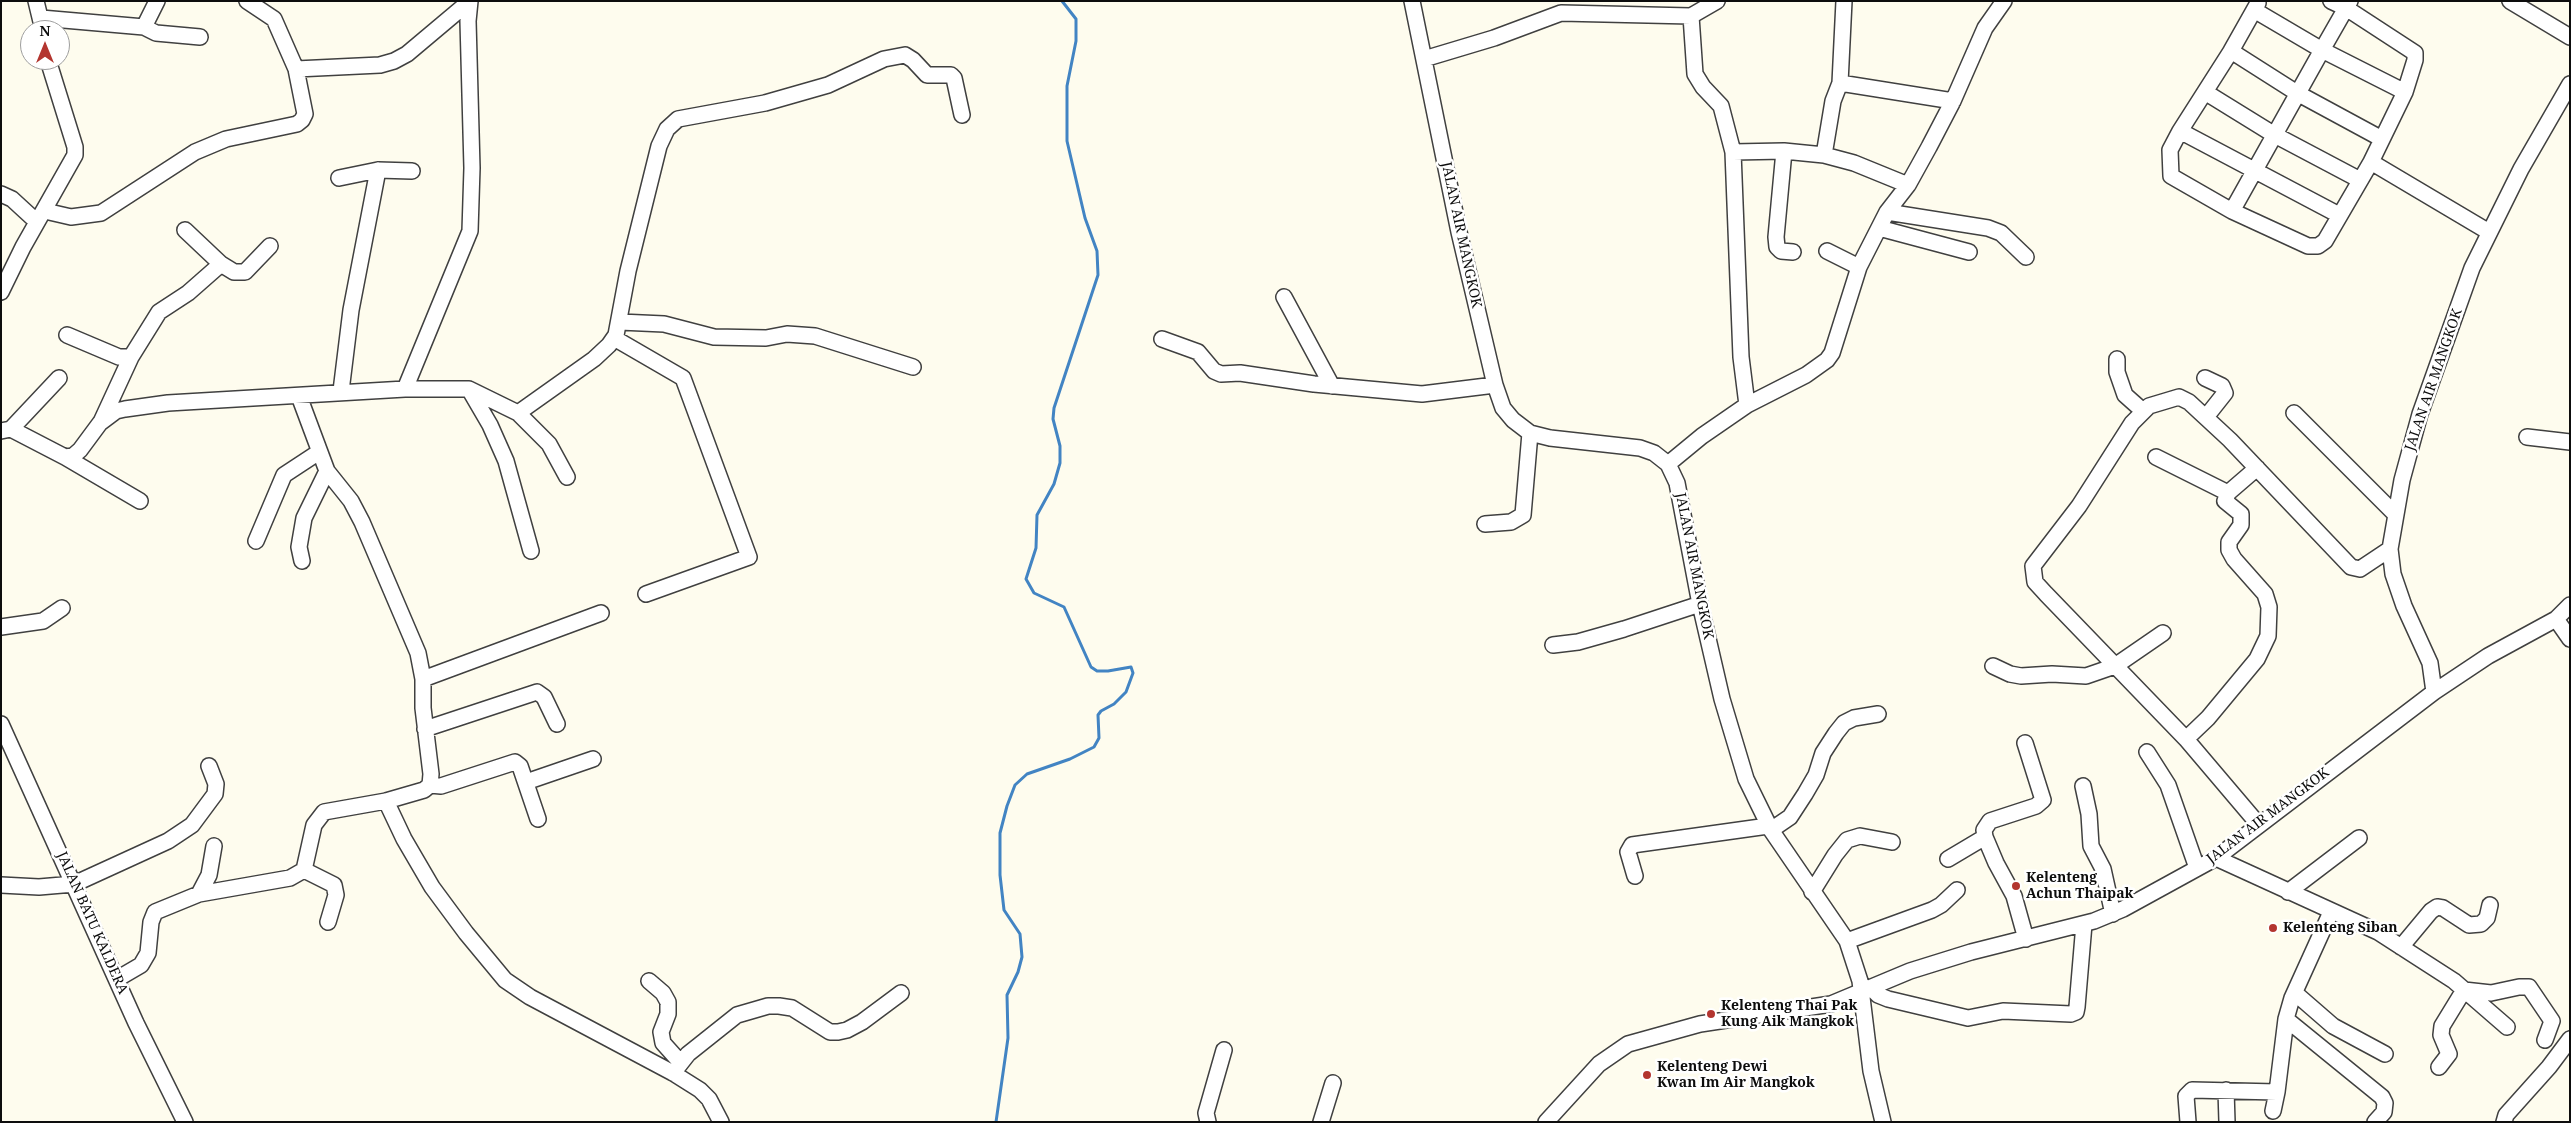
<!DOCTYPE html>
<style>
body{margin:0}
#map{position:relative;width:2571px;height:1123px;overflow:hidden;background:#fefcee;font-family:"Noto Serif",serif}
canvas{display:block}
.frame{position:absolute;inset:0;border:2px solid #0d0d0d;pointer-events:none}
.north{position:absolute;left:20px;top:20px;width:50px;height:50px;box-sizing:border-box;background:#fff;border:1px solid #9e9e9e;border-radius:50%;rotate:0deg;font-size:14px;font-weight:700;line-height:20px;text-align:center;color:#0d0d0d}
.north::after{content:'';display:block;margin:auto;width:18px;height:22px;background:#b3352f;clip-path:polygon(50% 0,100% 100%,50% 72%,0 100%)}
</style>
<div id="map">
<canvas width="2571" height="1123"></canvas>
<div class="frame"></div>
<div class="north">N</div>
</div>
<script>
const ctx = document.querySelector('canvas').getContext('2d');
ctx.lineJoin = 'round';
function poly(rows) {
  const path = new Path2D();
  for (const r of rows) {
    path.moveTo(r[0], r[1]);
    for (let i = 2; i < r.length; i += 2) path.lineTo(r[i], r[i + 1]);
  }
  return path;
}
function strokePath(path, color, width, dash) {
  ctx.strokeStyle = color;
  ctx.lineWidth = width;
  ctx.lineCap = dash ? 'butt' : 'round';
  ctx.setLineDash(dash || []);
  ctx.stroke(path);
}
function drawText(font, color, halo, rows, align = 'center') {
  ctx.font = font + ' "Noto Serif",serif';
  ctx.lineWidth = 5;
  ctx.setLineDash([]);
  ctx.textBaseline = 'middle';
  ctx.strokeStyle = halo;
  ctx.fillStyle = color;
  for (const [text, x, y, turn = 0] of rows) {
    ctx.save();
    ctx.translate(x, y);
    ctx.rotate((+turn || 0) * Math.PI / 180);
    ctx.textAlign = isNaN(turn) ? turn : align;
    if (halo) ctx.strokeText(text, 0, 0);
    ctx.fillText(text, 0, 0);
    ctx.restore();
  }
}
const stream = poly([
 [996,1122,1008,1038,1007,995,1018,972,1022,957,1020,934,1004,910,1000,875,1000,833,1007,806,1015,785,1027,774,1070,759,1094,747,1099,738,1098,715,1101,711,1114,704,1126,692,1133,673,1131,667,1108,671,1097,671,1091,667,1064,607,1034,593,1026,579,1036,548,1037,515,1054,484,1060,463,1060,446,1053,419,1054,408,1098,275,1097,251,1085,218,1067,141,1067,86,1076,41,1076,19,1062,1]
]);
const minor = poly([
 [36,1,43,30],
 [1412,1,1459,232,1495,385,1503,408,1513,420,1530,433,1550,438,1640,448,1654,453,1668,464,1677,483,1700,604,1722,699,1746,779,1771,830,1847,941,1860,981,1871,1071,1883,1122],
 [2331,1,2346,8,2322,50,2405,92],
 [2350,1,2346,8,2415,53,2415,60,2405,92,2371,162,2489,232],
 [2510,1,2570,37],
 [2258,3,2231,51,2297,93,2382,139],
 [2254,10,2322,50,2232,211,2308,246,2318,246,2325,241,2371,162],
 [1691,16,1695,74,1703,87,1721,106,1733,152,1741,357,1747,405],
 [41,18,144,27,156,33,200,37],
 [144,27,157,1],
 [2231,51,2180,131,2339,215],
 [1424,59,1494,38,1561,13,1691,16,1717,1],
 [296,69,380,65,394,61,407,54,470,1],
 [1840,83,1953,101],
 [2205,92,2273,134,2360,180],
 [2180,131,2170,150,2171,176,2232,211],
 [1784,151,1776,237,1777,247,1781,251,1793,252],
 [1733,152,1784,151,1824,155,1854,163,1908,185],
 [1824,155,1833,101,1840,83,1844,1],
 [339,178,378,170,412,171],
 [1,194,12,199,37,222],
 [45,211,71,217,101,213,195,152,226,139,297,124,302,120,305,114,296,69,274,19,247,1],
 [1887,212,1988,228,2001,233,2026,257],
 [1879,228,1969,252],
 [1827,251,1859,267],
 [221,264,234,272,245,272,270,246],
 [1,292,23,247,75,155,75,147,48,60],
 [1284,297,1332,386],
 [620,322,664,324,714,337,766,338,787,334,815,336,913,367],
 [67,335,119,357,131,357],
 [614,338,683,378,749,557,646,594],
 [1162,339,1198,352,1214,371,1221,374,1240,373,1314,384,1422,394,1495,385],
 [2117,359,2117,372,2125,395,2143,411],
 [2205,378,2222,386,2225,393,2206,417],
 [405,389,470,231,472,168,468,21,470,1],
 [469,389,490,425,506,461,531,551],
 [341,391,351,310,378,170],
 [518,413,549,444,567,477],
 [2294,413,2395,514],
 [101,422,131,357,159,312,188,293,221,264,185,230],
 [11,429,59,378],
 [1,431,11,429,65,457,73,456,80,450,100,423,116,411,125,409,168,403,405,389,469,389,518,413,594,359,609,345,616,335,628,271,659,146,667,129,678,119,765,103,828,85,884,59,905,55,913,60,927,75,951,75,954,78,962,115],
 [2527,437,2570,442],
 [65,457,140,501],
 [2156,457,2228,493],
 [1668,464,1702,436,1747,405,1806,375,1827,360,1832,353,1859,267,1887,212,1908,185,1929,147,1953,101,1985,28,2004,1],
 [1485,524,1511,522,1523,515,1530,433],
 [256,541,284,475,319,452],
 [302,561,299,547,304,518,327,471],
 [2556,619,2570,639],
 [1,627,43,621,62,608],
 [1553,645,1578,642,1624,629,1700,604],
 [1993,666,2010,674,2021,676,2052,674,2086,676,2115,666,2163,633],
 [423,679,601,613],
 [2434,692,2488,656,2556,619,2570,605],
 [1,724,136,1023,185,1122],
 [425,729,537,692,544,697,557,724],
 [2186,739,2208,718,2257,659,2268,636,2269,607,2265,594,2234,559,2229,550,2229,542,2241,525,2241,514,2225,501,2228,493,2257,468],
 [2025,743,2043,800,2036,806,1990,821,1984,830,1985,837,1996,863,2014,896,2026,939],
 [2147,752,2168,785,2197,868],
 [526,782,593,759],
 [430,785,441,786,515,762,520,766,538,819],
 [2083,786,2089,814,2091,846,2103,869,2113,914],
 [386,801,404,839,432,887,466,933,505,980,530,997,673,1073,700,1090,709,1099,721,1122],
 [2259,825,2186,739,2046,594,2035,582,2033,566,2079,506,2132,423,2149,406,2179,397,2189,402,2230,440,2351,567,2360,569,2390,549],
 [1771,830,1790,817,1805,794,1816,775,1823,753,1836,733,1844,723,1854,718,1878,714],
 [2216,858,2378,932,2454,981,2507,1027],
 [1948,859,1985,837],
 [304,870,334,885,336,895,328,922],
 [1635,876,1628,852,1632,845,1768,826],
 [1,885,39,887,74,884,168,841,192,825,215,794,216,784,209,766],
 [1812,892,1835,855,1847,840,1860,836,1892,842],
 [2288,892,2359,838],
 [199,894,209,875,214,846],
 [1847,941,1932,910,1941,905,1957,890],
 [2401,947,2431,911,2437,907,2443,908,2469,925,2481,924,2487,918,2490,905],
 [117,979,141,965,148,953,151,922,155,912,199,894,290,878,304,870,314,825,324,812,386,801,424,790,430,785,431,774,423,708,423,679,418,653,362,522,351,501,327,471,299,396],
 [649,981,663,993,668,1002,668,1014,661,1032,663,1043,680,1062],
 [1871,988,1878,995,1888,999,1968,1018,2003,1011,2071,1014,2076,1012,2077,1007,2084,924],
 [2295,993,2333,1026,2385,1054],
 [2286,1019,2382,1097,2385,1103,2384,1112,2375,1122],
 [2439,1067,2449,1054,2441,1035,2442,1026,2464,990,2491,993,2519,987,2529,987,2552,1021,2545,1040],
 [673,1073,688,1054,737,1015,768,1006,779,1006,792,1008,830,1032,838,1032,847,1030,862,1022,901,993],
 [2226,1090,2227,1122],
 [2273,1111,2277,1092],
 [1208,1122,1206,1113,1224,1050],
 [1321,1122,1333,1083],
 [1546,1122,1599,1064,1628,1044,1700,1024,1831,1004,1910,971,1971,952,2094,921,2123,909,2216,858,2434,692,2430,663,2404,606,2393,574,2390,549,2402,480,2420,414,2472,268,2521,169,2570,84],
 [2188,1122,2186,1096,2192,1090,2277,1092,2286,1019,2292,998,2331,912],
 [2504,1122,2506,1115,2549,1067,2570,1039]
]);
const markers = [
 [2016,886,5,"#b3352f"],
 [2273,928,5,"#b3352f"],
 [1711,1014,5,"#b3352f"],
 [1647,1075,5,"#b3352f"]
];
const streetNames = [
 ["JALAN AIR MANGKOK",1461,235,78],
 ["JALAN AIR MANGKOK",2434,380,-71],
 ["JALAN AIR MANGKOK",1694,566,79],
 ["JALAN AIR MANGKOK",2268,816,-37],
 ["JALAN BATU KALDERA",92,923,66]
];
const poiNames = [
 ["Kelenteng",2026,878],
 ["Achun Thaipak",2026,894],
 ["Kelenteng Siban",2283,928],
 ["Kelenteng Thai Pak",1721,1006],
 ["Kung Aik Mangkok",1721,1022],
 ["Kelenteng Dewi",1657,1067],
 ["Kwan Im Air Mangkok",1657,1083]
];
strokePath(stream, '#4284c3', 3);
strokePath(minor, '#404040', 18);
strokePath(minor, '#fff', 15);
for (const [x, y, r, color] of markers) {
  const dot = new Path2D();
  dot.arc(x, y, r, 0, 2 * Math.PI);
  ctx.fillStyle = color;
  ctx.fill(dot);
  strokePath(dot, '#fff', 2);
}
drawText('14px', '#0d0d0d', '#fff', streetNames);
drawText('bold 14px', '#0d0d0d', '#fff', poiNames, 'left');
</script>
